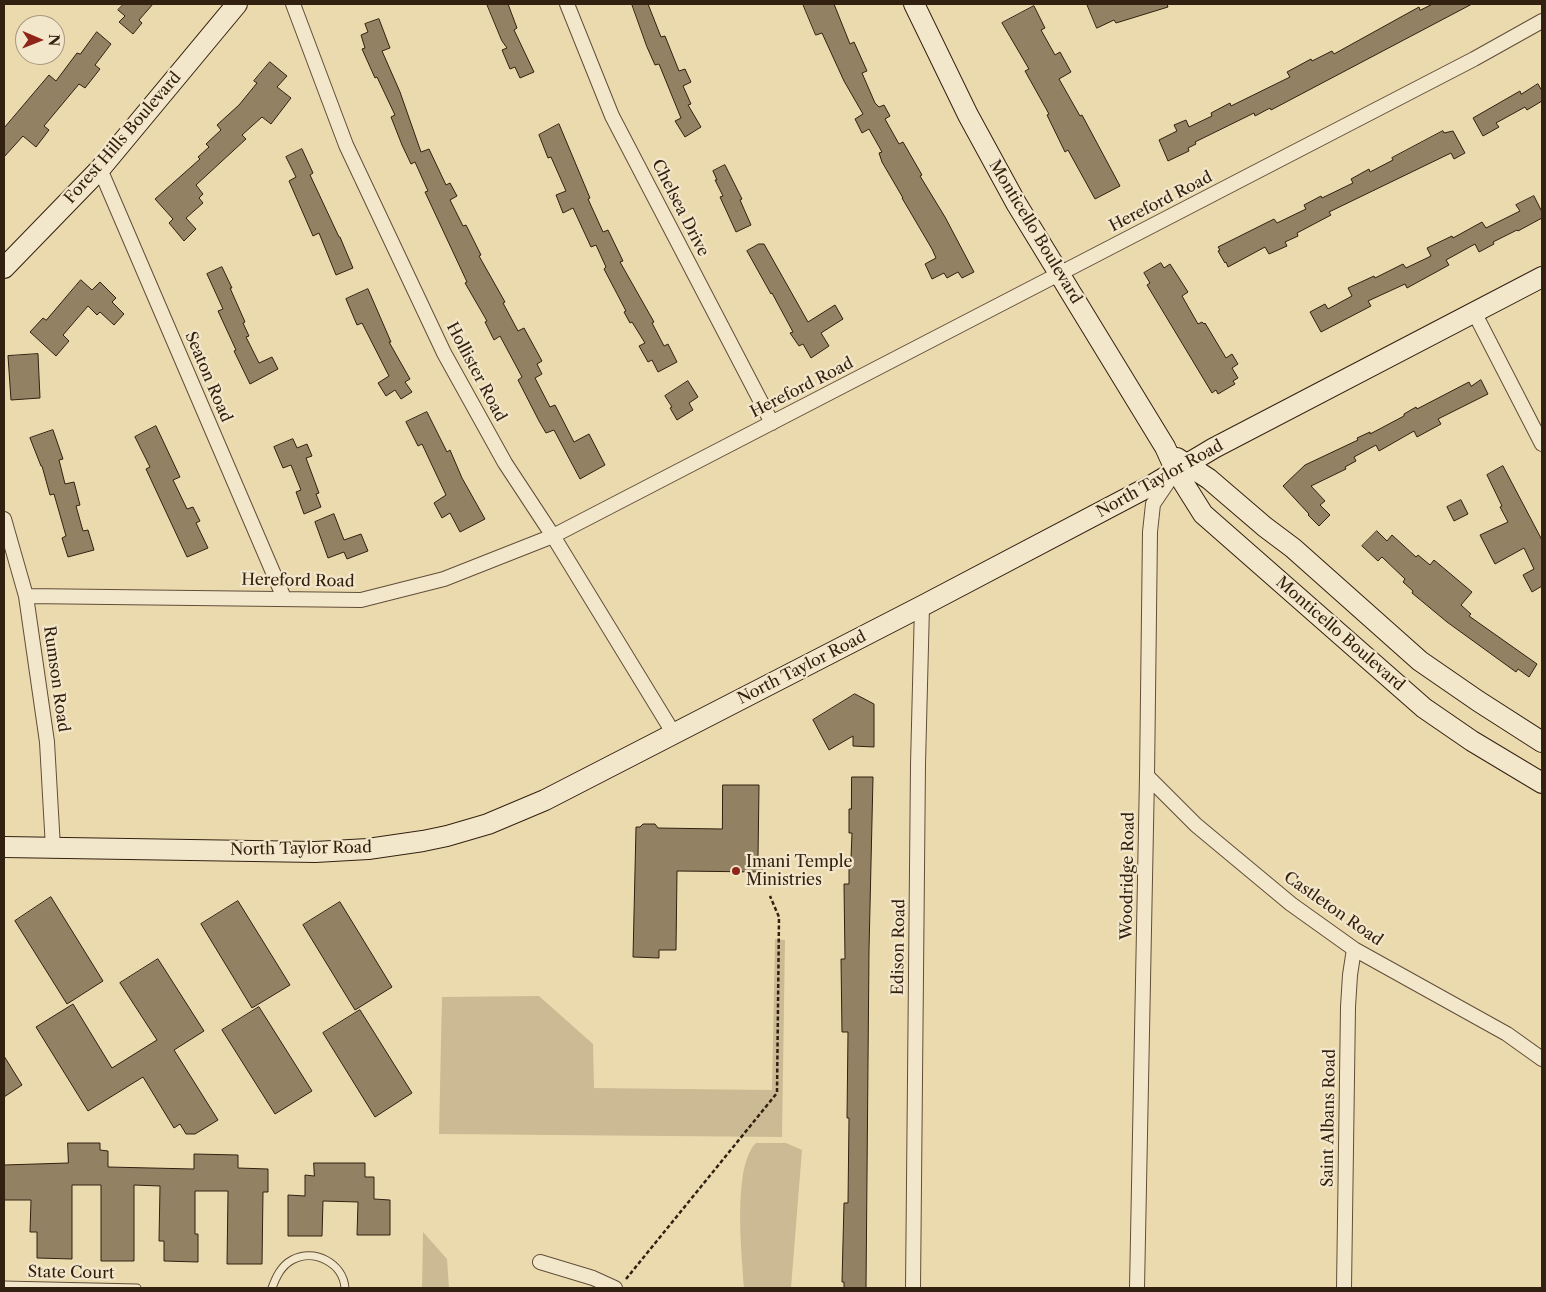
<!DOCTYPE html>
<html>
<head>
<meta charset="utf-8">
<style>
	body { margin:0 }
	#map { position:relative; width:1546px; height:1292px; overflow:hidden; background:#ecdaaf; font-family:"Libre Caslon Text",serif }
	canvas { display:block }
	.frame { position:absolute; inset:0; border:5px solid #322010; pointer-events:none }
	.north { position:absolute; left:15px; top:15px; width:50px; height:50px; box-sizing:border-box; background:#f3e7cb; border:1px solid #a69780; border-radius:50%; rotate:91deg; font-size:14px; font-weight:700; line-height:20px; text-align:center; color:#322010 }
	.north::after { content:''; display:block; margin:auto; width:18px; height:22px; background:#8f2418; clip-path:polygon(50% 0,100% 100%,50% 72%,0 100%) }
</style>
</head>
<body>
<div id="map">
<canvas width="1546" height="1292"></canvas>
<div class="frame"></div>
<div class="north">N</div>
</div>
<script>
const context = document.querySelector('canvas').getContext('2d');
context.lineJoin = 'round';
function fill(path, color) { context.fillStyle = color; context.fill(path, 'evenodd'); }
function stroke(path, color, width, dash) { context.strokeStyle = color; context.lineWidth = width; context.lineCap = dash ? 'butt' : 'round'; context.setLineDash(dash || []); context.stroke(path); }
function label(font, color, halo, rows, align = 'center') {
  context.font = font + ' "Libre Caslon Text",serif'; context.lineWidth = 4.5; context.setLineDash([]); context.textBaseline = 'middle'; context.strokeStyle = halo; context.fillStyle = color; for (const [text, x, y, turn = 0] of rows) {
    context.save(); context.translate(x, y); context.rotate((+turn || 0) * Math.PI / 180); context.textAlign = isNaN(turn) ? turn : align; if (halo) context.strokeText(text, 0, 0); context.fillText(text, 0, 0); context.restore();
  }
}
fill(new Path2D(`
	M775,939l10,1 -3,197 -343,-3 3,-137 97,-1 54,48 1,44 178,2z
	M756,1143h30l16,7 -11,138h-47c-2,-32 -12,-122 12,-145z
	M423,1232l24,27 2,29h-27z`), '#ccba94');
const building = new Path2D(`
	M124,4h29l-14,16 3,3 -9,11 -14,-12 6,-6 -7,-6z
	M487,4h21l9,24 -3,2 20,42 -14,6 -5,-11 -5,2 -8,-19 5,-2 -5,-7z
	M632,4h16l13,33 4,-1 14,35 6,-2 6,13 -8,4 8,18 -3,1 13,22 -16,10 -10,-16 6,-3 -22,-54 -4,1 -8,-18z
	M803,4h31l16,40 4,-2 13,29 -5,2 13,30 4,4 5,-2 6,11 -5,3 14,25 4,-2 19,33 -2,1 25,41 29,55 -12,6 -4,-6 -11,6 -3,-5 -12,6 -7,-15 11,-6 -4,-9 -30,-51h1l-21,-36 -3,-9 3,-1 -13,-23 -7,4 -7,-14 8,-5 -19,-33 -22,-48 -6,2z
	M1087,4h80l1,3 -52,16 -2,-3 -17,8z
	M1433,4h39l-201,106 -1,-2 -15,8 -1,-3 -59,29 1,2 -8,4 1,3 -21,10 -9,-21 18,-9 -3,-6 12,-5 3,7 23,-11 -1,-3 19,-10 1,3 59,-29 -3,-5 24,-13 1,2 20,-10 2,3 85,-47 1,3z
	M1034,6l11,22 -4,2 14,25 5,-3 11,20 -12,7 21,37 2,-1 38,71 -25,13 -27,-49 -3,2 -18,-37 2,-1 -24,-43 4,-2 -27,-46z
	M379,19l11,29 -8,3 18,41 21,60 8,-3 17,36 4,-2 7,13 -7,4 13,26 3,-1 15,30 -2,1 26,46 -2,1 15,28 6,-3 18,33 -5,3 5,10 -7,4 15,29 5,-2 19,37 15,-8 16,31 -25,14 -26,-49 -8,3 -7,-12 -21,-41 4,-3 -22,-41 -6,4 -9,-18 2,-1 -22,-38 2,-1 -42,-90 3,-1 -13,-29 -4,2 -9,-19 -11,-28 4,-2 -18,-38 -2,1 -13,-29 3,-1 -4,-13 7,-3 -3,-8z
	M97,32l14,12 -16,21 5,4 -15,19 -6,-4 -35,42 5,4 -13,17 -13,-11 -19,21v-29l45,-53 7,6 21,-28 3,1z
	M270,62l17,14 -10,11 14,11 -20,26 -9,-7 -20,18 4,4 -50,46 7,9 -4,4 4,5 -17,15 10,11 -12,12 -15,-18 4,-4 -18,-20 45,-40 -2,-2 11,-10 -3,-3 15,-14 -4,-5 22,-20 18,-22 -3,-2z
	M1538,84l4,7v10l-15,9 -2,-3 -29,16 3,4 -16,9 -10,-18 47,-27 1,3z
	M559,124l31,74 -2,1 15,33 5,-2 15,31 -3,1 34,60 -2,1 12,23 4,-2 9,18 -19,10 -6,-12 -4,2 -9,-16 6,-3 -13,-21 -2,1 -6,-11 2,-1 -22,-42 2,-2 -10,-22 -5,2 -18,-39 -10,5 -7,-18 10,-4 -15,-34 -3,1 -9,-23z
	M1443,131l1,2 9,-2 12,22 -11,6 -3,-6 -122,59 2,3 -34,18 1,3 -13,6 2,4 -18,8 -4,-7 -37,20 -2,-5 -1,1 -7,-12 2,-1 -2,-3 56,-28 3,4 29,-14 -2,-4 17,-9 1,2 31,-15 -2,-4 18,-10 1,3 23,-12 -1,-2z
	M302,149l11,24 -3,2 29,62h1l13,31 -17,7 -17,-42 -6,3 -24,-55 7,-4 -10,-20z
	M725,165l17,34 -2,1 11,25 -15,7 -16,-35 3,-1 -8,-16h2l-4,-9z
	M1534,196l8,16v6l-24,13 -1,-1 -24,12 1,2 -15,8 -4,-8 -29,16 3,5 -42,23 -2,-4 -37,17 3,5 -50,26 -11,-20 15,-8 3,5 24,-13 -4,-8 26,-12 1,2 28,-14 3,4 21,-10 4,-2 -4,-8 25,-12 1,2 29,-16 4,6 34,-17 -4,-6z
	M759,244h5l44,78 27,-17 8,14 -22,14 8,13 -18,12 -8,-14 -4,2 -9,-13 3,-1 -21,-39 -1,1 -24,-43z
	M1161,263l3,5 6,-4 18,28 -6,4 16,28 4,-2 2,2 1,-1 21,35 6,-4 6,10 -6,4 6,10 -5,3 2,3 -17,10 -2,-4 -4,3 -65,-108 3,-2 -6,-10z
	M222,267l10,21h-2l15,34 -2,1 6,13 -3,1 13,26 13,-6 6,12 -28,15 -16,-33 2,-1 -18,-39 5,-2 -16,-35z
	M81,280l11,10 8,-8 16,16 -4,4 12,12 -10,11 -14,-13 -3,3 -9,-9 -25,29 6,6 -13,15 -26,-24 13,-14 3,2z
	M368,289l23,53h-2l21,37 -5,3 7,10 -11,7 -6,-9 -9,6 -8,-13 11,-7 -27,-53 -5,2 -11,-26z
	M38,354l2,44 -29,2 -3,-44z
	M1481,380l7,14 -50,25 3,5 -24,13 -3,-6 -35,20 -3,-6 -22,12 2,4 -11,6 1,2 -35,17 14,15 -5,4 10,10 -11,11 -11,-11 1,-1 -26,-28 22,-21 53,-25 -1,-2 13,-6v2l34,-18v-2l12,-7 1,2 52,-27 2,4z
	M688,381l10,16 -9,6 4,7 -16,10 -7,-12 2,-1 -7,-11z
	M427,412l20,40 3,-2 12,28 23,41 -25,13 -10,-19 -8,5 -8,-15 12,-8 -24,-51 -4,2 -12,-24z
	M156,426l24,51 -7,3 14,29 6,-2 7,14 -4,2 12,25 -21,9 -41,-88 4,-2 -15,-30z
	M53,430l10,29 -4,1 6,24 9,-2 6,23 -4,1 7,25 5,-1 6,20 -26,7 -6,-19 4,-2 -12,-42 -4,1 -8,-29h-1l-11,-28z
	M293,439l4,9 10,-4 5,12 -6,2 13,35 -3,1 5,13 -17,7 -8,-22 5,-2 -10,-25 -8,3 -9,-21z
	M1503,466l39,74v46l-10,6 -9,-17 11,-6 -10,-21 -29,16 -15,-29 28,-13 -8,-15 2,-1 -15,-31z
	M1461,500l7,14 -14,7 -7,-14z
	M334,514l10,26 17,-6 7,17 -21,8 -3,-7 -16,6 -13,-36z
	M1377,531l10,10 5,-6 24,22 2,-2 12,10 4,-5 38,32 -11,13 10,9 -2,2 68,48 -8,13 -11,-8 -2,3 -69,-50 -35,-29 1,-2 -10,-9 2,-3 -23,-22 -4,4 -16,-15z
	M855,694l19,10v43l-21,-1v-10l-24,14 -16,-30z
	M852,777h21l-4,173 -3,338h-22v-6h-2l2,-79h4l1,-85h-2l1,-86h-6l-1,-73h4l-1,-75h5v-26h2l1,-25h-3v-24h2z
	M723,785h36l-1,73h4v14l-85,-1 -1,79h-17v8l-26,-1 3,-130h4l3,-3h12l3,4 64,1z
	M51,897l52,84 -36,23 -52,-83z
	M238,901l52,84 -38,23 -51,-84z
	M340,902l52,85 -37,23 -52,-85z
	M158,959l46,72 -30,19 44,70 -23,14h-9l-6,-10 -6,4 -31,-51 -55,34 -52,-84 37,-23 39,64 45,-28 -37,-57z
	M259,1007l53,84 -37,23 -53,-84z
	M360,1010l52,83 -37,24 -52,-84z
	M4,1056l18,29 -18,12z
	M68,1143h32v7l8,1v16l86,2v-15l44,1v13l30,1v23h-5l-1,72h-35l1,-73h-33v43h3v28l-34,-1v-20h-5l1,-55 -26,-1v76h-33v-76h-29v74l-35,-1v-26h-7l1,-32h-27v-35l64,-2z
	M314,1163h51v14h9v22l16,1v35h-33l1,-33 -35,-1 -1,35h-34v-41l17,1v-21l9,1z`);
fill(building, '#938163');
stroke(building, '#322010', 1);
const lane = new Path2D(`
	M4,1285l133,3
	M272,1288c4,-11 9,-22 20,-28 22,-12 51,3 53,28`);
const street = new Path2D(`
	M293,4l53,141 98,208 61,110 48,73 121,198
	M567,4l45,112 160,307
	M100,169l184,429
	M1474,312l68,132
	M4,519l22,77 21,146 6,106
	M26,596l335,4 83,-21 109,-43 921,-477 68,-38
	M1147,776l49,49 95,79 63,45 153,85 35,25
	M540,1262l53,16 22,10
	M913,1288l5,-524 4,-158
	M1137,1288l10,-512 3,-244 3,-28 19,-28
	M1344,1288l4,-281 2,-32 4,-26`);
const secondary = new Path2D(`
	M914,4l54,111 48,88 149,244 11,24 27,43 221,194 48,33 70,42
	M4,268l96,-99 137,-165
	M1177,458l32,21 56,48 28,21 127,113 58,40 64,41
	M4,847l311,5 53,-3 55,-8 24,-5 41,-12 57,-24 377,-194 230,-121 62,-37 328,-171`);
stroke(lane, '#604e38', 9);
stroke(street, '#604e38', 16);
stroke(secondary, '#322010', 22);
stroke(new Path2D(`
	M626,1279l151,-186 2,-176 -9,-21`), '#322010', 2.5, [4, 2.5]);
stroke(lane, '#f3e7cb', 7);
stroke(street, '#f3e7cb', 14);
stroke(secondary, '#f3e7cb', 20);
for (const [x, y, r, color] of [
	[736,871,5,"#8f2418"]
]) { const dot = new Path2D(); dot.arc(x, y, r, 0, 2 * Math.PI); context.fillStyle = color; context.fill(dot); stroke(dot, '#f3e7cb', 2); }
label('16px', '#322010', '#f3e7cb', [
	["Forest Hills Boulevard",123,138,-49],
	["Hereford Road",1161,202,-27],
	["Chelsea Drive",680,208,63],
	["Monticello Boulevard",1035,232,59],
	["Hollister Road",476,372,62],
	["Seaton Road",208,377,67],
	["Hereford Road",802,388,-27],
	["North Taylor Road",1160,479,-29],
	["Hereford Road",298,581,1],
	["Monticello Boulevard",1340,634,41],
	["North Taylor Road",802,668,-27],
	["Rumson Road",56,679,82],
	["North Taylor Road",301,849,-1],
	["Woodridge Road",1128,876,-89],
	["Castleton Road",1333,909,35],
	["Edison Road",899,947,-89],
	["Saint Albans Road",1329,1118,-89],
	["State Court",71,1273,1]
]);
label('16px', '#322010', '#f3e7cb', [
	["Imani Temple",746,862],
	["Ministries",746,880]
], 'left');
</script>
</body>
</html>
